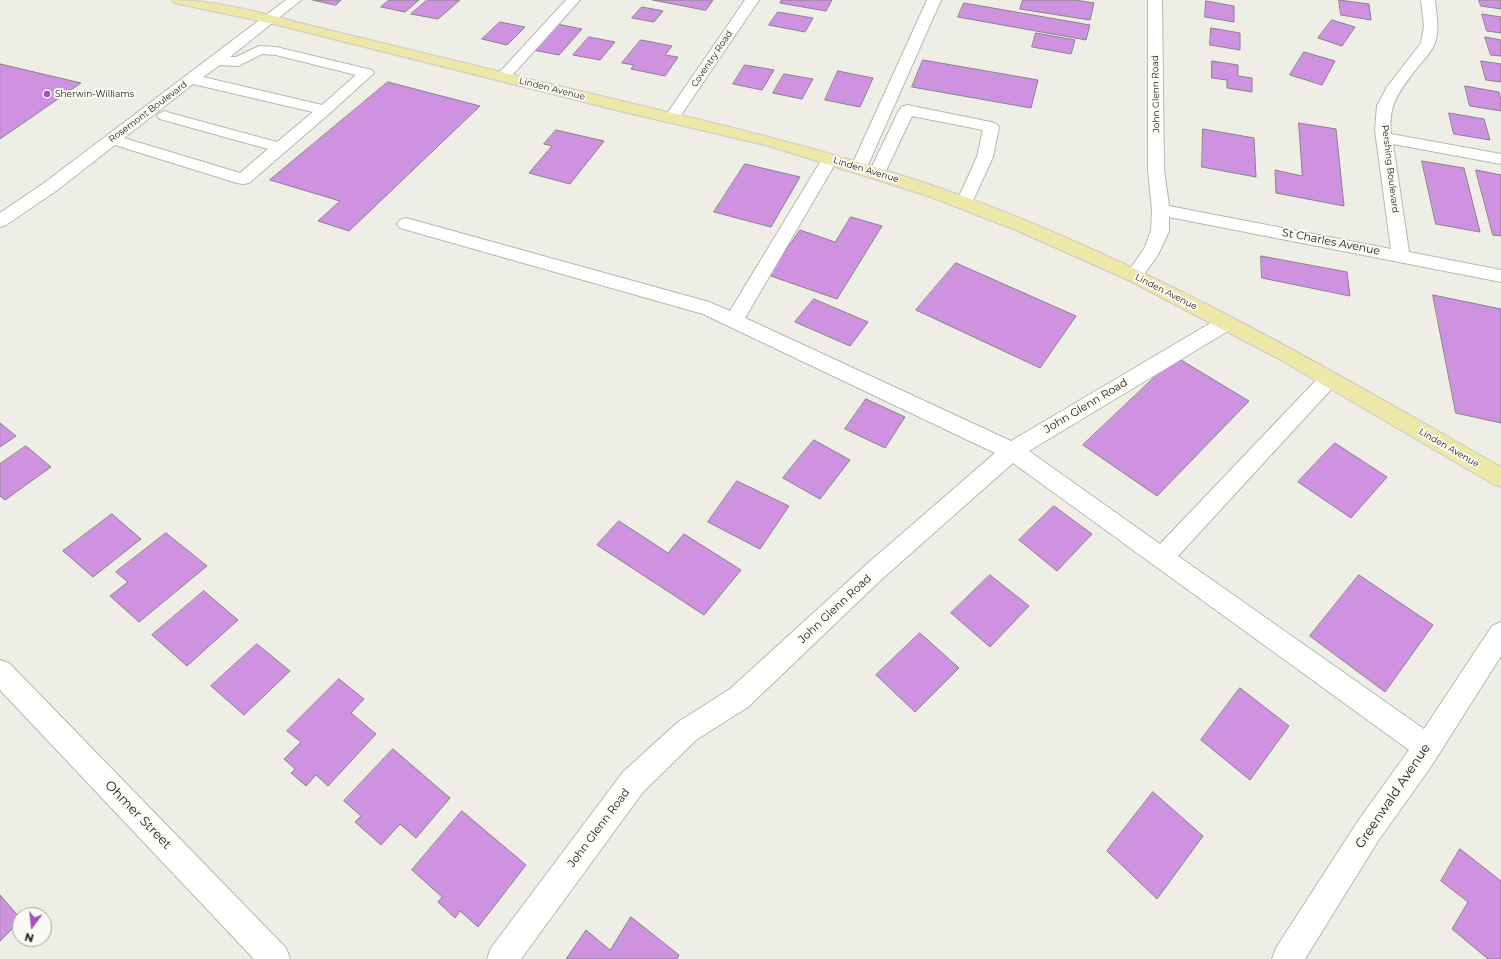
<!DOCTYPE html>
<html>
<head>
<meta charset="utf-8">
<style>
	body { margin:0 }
	#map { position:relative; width:1501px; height:959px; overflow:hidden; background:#eeede6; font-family:Montserrat,sans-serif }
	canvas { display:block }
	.north { position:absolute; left:12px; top:907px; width:40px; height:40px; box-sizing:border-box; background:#fbfbf3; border:1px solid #a4a49e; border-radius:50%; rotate:195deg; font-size:11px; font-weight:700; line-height:16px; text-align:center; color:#22221f }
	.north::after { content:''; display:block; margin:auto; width:14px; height:18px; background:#a751be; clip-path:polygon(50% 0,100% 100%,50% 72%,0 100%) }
</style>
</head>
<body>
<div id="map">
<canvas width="1501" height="959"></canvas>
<div class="north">N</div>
</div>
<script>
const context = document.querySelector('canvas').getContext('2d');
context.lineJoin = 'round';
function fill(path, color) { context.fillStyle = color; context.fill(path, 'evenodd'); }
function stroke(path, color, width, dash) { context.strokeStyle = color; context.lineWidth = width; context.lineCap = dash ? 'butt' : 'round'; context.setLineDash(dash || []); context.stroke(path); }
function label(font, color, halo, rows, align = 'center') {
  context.font = font + ' Montserrat,sans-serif'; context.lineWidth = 4; context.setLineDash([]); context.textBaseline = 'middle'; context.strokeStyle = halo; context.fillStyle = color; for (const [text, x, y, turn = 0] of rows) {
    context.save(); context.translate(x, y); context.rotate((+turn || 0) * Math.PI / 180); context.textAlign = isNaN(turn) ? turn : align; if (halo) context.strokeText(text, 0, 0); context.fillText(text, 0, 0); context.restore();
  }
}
const building = new Path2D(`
	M313,0h28l-5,5z
	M389,0h30l-14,12 -24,-5z
	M427,0h33l-22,19 -27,-5z
	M653,0h60l-7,10z
	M782,0h50l-6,11 -46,-8z
	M1023,0h52l19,3 -4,17 -70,-11z
	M1339,0l30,4 2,16 -30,-5z
	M1479,0h22v9l-20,-3z
	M1206,1l28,5v16l-29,-5z
	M964,3l126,22 -4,15 -128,-23z
	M642,7l21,4 -9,11 -22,-4z
	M778,12l35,6 -8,14 -36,-7z
	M1482,14l19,3v16l-14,-2z
	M1332,20l23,7 -13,19 -24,-8z
	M500,22l25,5 -18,18 -25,-6z
	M557,24l25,5 -23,26 -26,-5z
	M1211,28l29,5v17l-30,-5z
	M1036,33l39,7 -4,14 -39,-7z
	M589,37l26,5 -15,18 -27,-5z
	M1485,37l16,3v16l-10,-1z
	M641,40l31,6 -7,9 13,2 -13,19 -34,-7 3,-4 -12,-2z
	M1304,52l31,9 -13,24 -32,-10z
	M923,60l115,20 -7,28 -119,-21z
	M1212,61l26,4v11l14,2v14l-25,-4v-8l-15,-2z
	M1481,61l20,3v18l-15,-2z
	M0,64l81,19 -81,56z
	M745,65l29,5 -12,20 -29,-6z
	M838,71l35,7 -13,29 -35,-7z
	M784,74l29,5 -11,20 -29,-6z
	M388,82l92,24 -131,125 -31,-10 22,-20 -70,-21z
	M1465,86l34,6 2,8v11l-31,-5z
	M1449,113l35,6 6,21 -36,-6z
	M1299,123l37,6 8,77 -68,-13 -1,-23 27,6z
	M1203,129l51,9 2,39 -54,-10z
	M556,130l48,11 -34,43 -41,-11 23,-27 -8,-2z
	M1422,161l42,7 16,64 -44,-8z
	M745,164l55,13 -29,50 -57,-15z
	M1476,170l25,5v61l-8,-1z
	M851,217l31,9 -45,73 -69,-24 32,-45 35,12z
	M1261,256l86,16 3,24 -88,-18z
	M956,263l120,53 -36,52 -124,-58z
	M1433,295l68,14v114l-45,-10z
	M814,299l54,23 -18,24 -55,-24z
	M1176,357l73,44 -92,95 -74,-51z
	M866,399l39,18 -20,31 -40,-19z
	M0,423l16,13 -16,11z
	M814,440l36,20 -30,39 -37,-21z
	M1335,443l52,34 -36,41 -53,-36z
	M26,446l25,21 -46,33 -5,-4v-32z
	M737,481l52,25 -29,43 -52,-27z
	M1054,506l38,28 -35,37 -38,-31z
	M112,514l29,25 -48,38 -30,-26z
	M619,521l49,32 16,-19 57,36 -37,45 -107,-70z
	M166,533l41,33 -68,56 -29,-26 18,-14 -12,-10z
	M990,575l39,31 -39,41 -39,-34z
	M1359,575l74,50 -48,67 -75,-56z
	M204,591l34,29 -51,46 -35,-31z
	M920,633l39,35 -44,44 -39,-37z
	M257,644l33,27 -46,44 -33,-29z
	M339,679l25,20 -13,14 25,21 -48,52 -12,-11 -10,11 -15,-13 4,-4 -11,-10 17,-17 -14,-11z
	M1240,688l49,38 -39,54 -49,-40z
	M393,749l57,49 -34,40 -16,-14 -19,21 -26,-23 6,-6 -17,-15z
	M1153,792l50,44 -46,63 -50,-48z
	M462,811l64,54 -48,62 -18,-16 -5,7 -17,-16 4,-5 -30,-27z
	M1460,849l41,32v78h-13l-36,-30 16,-27 -27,-21z
	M0,895l20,23v3l-20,20z
	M631,917l48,38 -2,4h-111l20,-29 24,20z`);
fill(building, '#cf92e1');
stroke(building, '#878388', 1);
const minor = new Path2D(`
	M286,0h15l-71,57h6l23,-11 17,1 96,23 2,3 -44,40 -81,70 -6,1 -6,-1 -122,-38 -59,46 -50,34 -6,2v-14l44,-30zM262,54l14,1 80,20 -34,30 -119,-28 17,-12 18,1zM193,84l120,28 -36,30 -107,-29 -5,-2 -5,2 -3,3 3,3 108,30 -28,24 -116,-35z
	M566,0h14l-72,80 -5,1 -5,-1 -2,-3 2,-3z
	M745,0h14l-82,121 -5,2 -5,-2 -3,-3z
	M927,0h14l-74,167 -2,4 -6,1 -6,-1 -2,-4z
	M1148,0h14l2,170 5,36 222,43 -16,-119 2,-24 10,-19 34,-44 3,-17 -3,-26h14c1,14 5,29 0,43 -3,7 -9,15 -14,20 -18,23 -34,40 -30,71l110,20v10l-108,-20 16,108 92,18v12l-332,-65v14l-11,24 -18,25 -6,2 -6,-2 -3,-4 19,-27 7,-18 1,-21 -4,-40z
	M907,105l84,17 6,2 2,3 -6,30 -23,50 -6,1 -6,-1 -2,-4 21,-46 6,-27 -71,-14 -29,61 -6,1 -6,-1 -2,-4 30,-63 3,-3z
	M830,154l6,2 2,3 -93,159 266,123 208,-123 7,-2 7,2 3,5 -3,5 -204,123 131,93 162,-170 7,-3 7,3 3,5 -3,5 -158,172 246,173 68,-103 9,-4v34l-71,112 -52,73 -73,118h-33l4,-11 82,-127 51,-71 -396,-287 -130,115 -135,129 -52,33 -53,52 -122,167h-34l4,-11 132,-176 55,-50 52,-33 137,-125 128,-111 -292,-139 -303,-86 -3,-4 3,-4 6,-2 303,84 21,9 92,-152 2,-3z
	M0,660l9,3 277,285 4,11h-36l-254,-269z`);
const major = new Path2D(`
	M172,0c47,0 94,14 140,26 58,14 116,28 173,42 152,38 307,69 455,120 198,69 380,176 561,279v20l-8,-3 -214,-125 -151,-79 -110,-49 -90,-35 -159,-50 -141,-33 -359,-90 -90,-19 -5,-1z`);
stroke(minor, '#b8b8b1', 2);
stroke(major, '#cacac9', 2);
fill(minor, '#fff');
fill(major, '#ede8a8');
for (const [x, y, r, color] of [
	[47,94,4,"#a751be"]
]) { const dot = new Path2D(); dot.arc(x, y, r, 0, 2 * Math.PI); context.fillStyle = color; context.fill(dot); stroke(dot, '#fbfbf3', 1.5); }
label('9px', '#22221f', '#fbfbf3', [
	["Coventry Road",712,59,-56],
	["Linden Avenue",552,89,14],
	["John Glenn Road",1156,94,-91],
	["Rosemont Boulevard",148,112,-37],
	["Pershing Boulevard",1390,169,83],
	["Linden Avenue",866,170,17],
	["Linden Avenue",1166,292,27],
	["Linden Avenue",1449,448,30]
]);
label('9px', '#22221f', '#fbfbf3', [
	["Sherwin-Williams",55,94]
], 'left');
label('11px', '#22221f', '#fbfbf3', [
	["St Charles Avenue",1331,242,11],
	["John Glenn Road",1086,406,-31],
	["John Glenn Road",835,609,-43],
	["John Glenn Road",599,828,-53]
]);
label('13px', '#22221f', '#fbfbf3', [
	["Greenwald Avenue",1393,796,-56],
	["Ohmer Street",138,815,46]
]);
</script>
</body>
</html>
